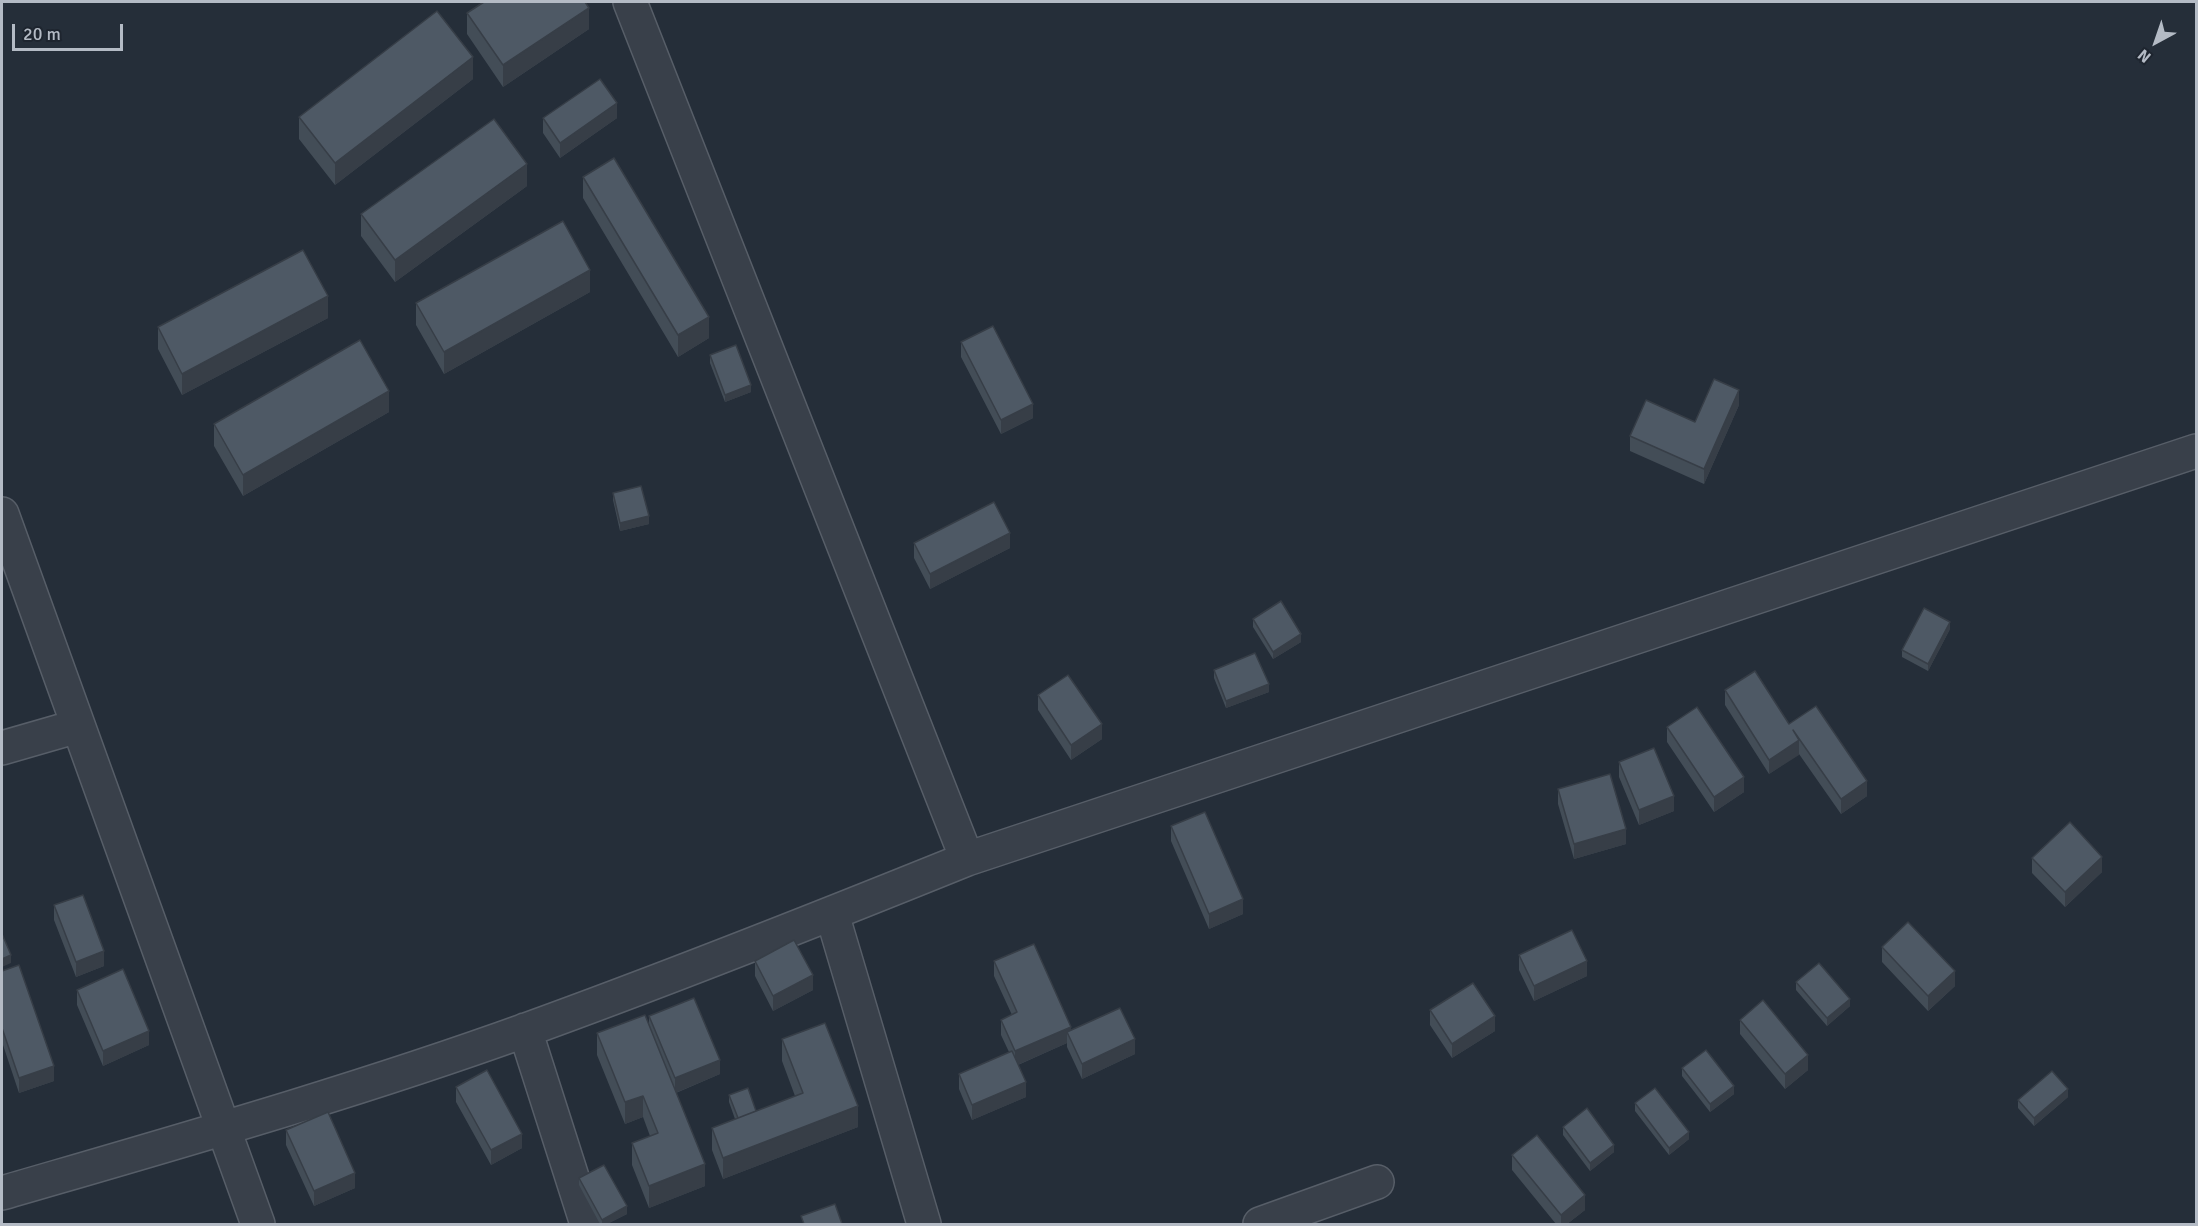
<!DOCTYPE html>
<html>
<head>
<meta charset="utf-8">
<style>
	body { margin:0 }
	#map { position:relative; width:2198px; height:1226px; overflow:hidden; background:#252e39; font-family:Signika,sans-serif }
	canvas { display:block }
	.frame { position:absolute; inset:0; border:3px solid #b4bbc5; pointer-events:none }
	.north { position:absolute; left:2126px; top:12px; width:60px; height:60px; -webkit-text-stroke:4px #1e252f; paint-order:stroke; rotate:220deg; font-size:16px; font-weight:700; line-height:24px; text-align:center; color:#b4bbc5 }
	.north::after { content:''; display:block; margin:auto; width:21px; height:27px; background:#b4bbc5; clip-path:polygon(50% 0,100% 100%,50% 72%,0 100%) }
	.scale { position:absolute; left:12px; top:24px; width:111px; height:27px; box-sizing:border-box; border:3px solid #b4bbc5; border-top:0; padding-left:8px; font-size:18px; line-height:21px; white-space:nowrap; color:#b4bbc5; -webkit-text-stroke:4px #1e252f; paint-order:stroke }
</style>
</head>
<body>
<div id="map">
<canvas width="2198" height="1226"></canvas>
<div class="frame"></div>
<div class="north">N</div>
<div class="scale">20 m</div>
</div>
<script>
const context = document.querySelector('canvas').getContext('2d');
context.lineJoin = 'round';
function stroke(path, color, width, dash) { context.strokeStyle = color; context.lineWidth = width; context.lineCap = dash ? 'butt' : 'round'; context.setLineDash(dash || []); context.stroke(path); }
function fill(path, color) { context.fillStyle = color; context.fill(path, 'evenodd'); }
const minor = new Path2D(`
	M630,2l337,857
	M2,514l256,710
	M2,748l76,-22
	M832,914l92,310
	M525,1030l62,194
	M2,1193c175,-51 352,-101 524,-163 149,-54 295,-112 441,-171l1229,-408
	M1260,1224l117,-42`);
stroke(minor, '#575e68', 36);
stroke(minor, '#39404a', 33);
fill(new Path2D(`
	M467,13l122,16 -86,58 -36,-53z
	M473,79l-138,106 -36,-46v-22z
	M543,118h74l-57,40 -17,-25z
	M583,177l126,161 -31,19 -95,-159z
	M527,186l-132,96 -34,-46v-22z
	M590,292l-146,82 -28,-49v-22z
	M328,318l-146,77 -24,-46v-22z
	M961,342l72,76 -32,16 -40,-77z
	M710,355l41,37 -26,10 -15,-39z
	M1739,405l-35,79 -74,-33v-15l65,-14z
	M389,412l-146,84 -29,-50v-22z
	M613,493l36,31 -29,7 -7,-31z
	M914,543l96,5 -80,41 -16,-31z
	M1253,619l48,23 -28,17 -20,-32z
	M1950,629l-22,42 -26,-14v-7z
	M1214,670l55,22 -43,16 -12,-30z
	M1725,690l64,34 78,72 -26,18 -42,-60 -30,20 -44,-69z
	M1038,695l64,44 -31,21 -33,-50z
	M1667,727l77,65 -30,20 -47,-70z
	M1619,762l55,49 -35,14 -20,-48z
	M1558,789l68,55 -52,15 -16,-55z
	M1171,826l72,88 -34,15 -38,-88z
	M2032,858l70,14 -37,35 -33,-34z
	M54,905l50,61 -28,11 -22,-57z
	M1882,947l73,39 -27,25 -46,-49z
	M1519,955l68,21 -53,25 -15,-31z
	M755,961l58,29 -40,21 -18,-35z
	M994,961l77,69 64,24 -53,25 -15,-32v-4l-49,22 8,32 -54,23 -13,-31v-15l50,-22 -8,-17v-15l11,-5 -18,-39z
	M2,971l52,110 -35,12 -17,-51z
	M1796,982l54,24 -23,20 -31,-36z
	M77,990l72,55 -46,21 -26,-61z
	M1430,1010l65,21 -43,27 -22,-33z
	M649,1016l71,58 -44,19 29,93 -56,22 -17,-43v-22l18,-7 -7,-19 -18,7 -28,-69v-22l52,-9z
	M1740,1020l68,50 -23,19 -45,-55z
	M782,1039l76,88 -135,52 -11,-29v-22l23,-9 -6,-17v-7l27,16 39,-15 -13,-35z
	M1682,1068l52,26 -24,18 -28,-36z
	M456,1087l66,61 -31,17 -35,-63z
	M2068,1097l-34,29 -16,-18v-8z
	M1635,1103l54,36 -20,16 -34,-44z
	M1563,1127l51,25 -24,19 -27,-36z
	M286,1130l69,58 -41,18 -28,-61z
	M1512,1155l73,55 -18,14h-11l-44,-54z
	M579,1178l48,36 -20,10h-7l-21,-39z`), '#434d57');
fill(new Path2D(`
	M589,8v21l-86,58v-22z
	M473,57v22l-138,106v-22z
	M617,103v15l-57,40v-15z
	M527,164v22l-132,96v-22z
	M590,270v22l-146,82v-22z
	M328,296v22l-146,77v-21z
	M709,317v21l-31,19v-22z
	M751,385v7l-26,10v-7z
	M1739,390v15l-35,79v-15z
	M389,391v21l-146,84v-21z
	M1033,404v14l-32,16v-14z
	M649,516v8l-29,7v-8z
	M1010,533v15l-80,41v-15z
	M1950,622v7l-22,42v-7z
	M1301,634v8l-28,17v-7z
	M1269,684v8l-43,16v-7z
	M1102,724v15l-31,21v-15z
	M1799,740v15l-30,19v-14z
	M1744,777v15l-30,20v-15z
	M1867,781v15l-26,18v-15z
	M1674,796v15l-35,14v-15z
	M1626,829v15l-52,15v-15z
	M2102,857v15l-37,35v-15z
	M1243,899v15l-34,15v-15z
	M104,951v15l-28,11v-15z
	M11,955v8l-9,4v-8z
	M1587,961v15l-53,25v-15z
	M1955,971v15l-27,25v-15z
	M813,975v15l-40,21v-15z
	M1850,999v7l-23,20v-8z
	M1495,1016v15l-43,27v-14z
	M1071,1027v12l-4,-7v11l-52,23v-15z
	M149,1031v14l-46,21v-15z
	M1135,1039v15l-53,25v-15z
	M1808,1055v15l-23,19v-15z
	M720,1060v14l-45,19v-15z
	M54,1066v15l-35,12v-15z
	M1026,1082v15l-54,23v-15z
	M1734,1086v8l-24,18v-8z
	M2068,1089v8l-34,29v-8z
	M643,1096v21l-18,7v-22z
	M858,1106v21l-135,52v-21z
	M1689,1132v7l-20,16v-7z
	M522,1134v14l-31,17v-15z
	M1614,1145v7l-24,19v-8z
	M705,1164v22l-56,22v-22z
	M355,1173v15l-41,18v-15z
	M1585,1195v15l-18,14h-6v-9z
	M627,1206v8l-20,10h-5v-4z`), '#373e47');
const building = new Path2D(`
	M484,2h101l4,6 -86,57 -36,-52z
	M437,11l36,46 -138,106 -36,-46z
	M600,79l17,24 -57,40 -17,-25z
	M494,119l33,45 -132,96 -34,-46z
	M614,158l95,159 -31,18 -95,-158z
	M563,221l27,49 -146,82 -28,-49z
	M303,250l25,46 -146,78 -24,-47z
	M993,326l40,78 -32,16 -40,-78z
	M360,340l29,51 -146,84 -29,-51z
	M736,345l15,40 -26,10 -15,-40z
	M1714,379l25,11 -35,79 -74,-33 16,-36 49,22z
	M641,486l8,30 -29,7 -7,-30z
	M994,502l16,31 -80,41 -16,-31z
	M1281,601l20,33 -28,18 -20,-33z
	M1924,608l26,14 -22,42 -26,-14z
	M1255,653l14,31 -43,17 -12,-31z
	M1755,671l34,53 27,-18 51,75 -26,18 -48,-69 6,10 -30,20 -44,-70z
	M1068,675l34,49 -31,21 -33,-50z
	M1697,707l47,70 -30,20 -47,-70z
	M1654,748l20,48 -35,14 -20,-48z
	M1610,774l16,55 -52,15 -16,-55z
	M1205,812l38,87 -34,15 -38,-88z
	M2070,822l32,35 -37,35 -33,-34z
	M83,895l21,56 -28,11 -22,-57z
	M1908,922l47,49 -27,25 -46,-49z
	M1572,930l15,31 -53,25 -15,-31z
	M2,934l9,21 -9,4z
	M794,940l19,35 -40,21 -18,-35z
	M1034,944l37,83 -56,24 -14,-31 16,-8 -23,-51z
	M1819,963l31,36 -23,19 -31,-36z
	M19,965l35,101 -35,12 -17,-50v-57z
	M123,969l26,62 -46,20 -26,-61z
	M1473,983l22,33 -43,28 -22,-34z
	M694,998l26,62 -45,18 -26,-62z
	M1763,1000l45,55 -23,19 -45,-54z
	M1120,1008l15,31 -53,25 -15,-32z
	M645,1015l60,149 -56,22 -17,-43 26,-10 -15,-37 -18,6 -28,-69z
	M825,1023l33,83 -135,52 -11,-30 91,-35 -21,-54z
	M1706,1050l28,36 -24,18 -28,-36z
	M1012,1051l14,31 -54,23 -13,-31z
	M487,1070l35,64 -31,16 -35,-63z
	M2052,1071l16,18 -34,29 -16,-18z
	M748,1088l8,23 -18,7 -9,-23z
	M1655,1088l34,44 -20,16 -34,-45z
	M1587,1108l27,37 -24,18 -27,-36z
	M328,1112l27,61 -41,18 -28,-61z
	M1537,1135l48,60 -24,20 -49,-60z
	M604,1165l23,41 -25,14 -23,-42z
	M835,1204l7,20h-38l-3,-8z`);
fill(building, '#4e5965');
stroke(building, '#373e47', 1.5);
</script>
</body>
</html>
